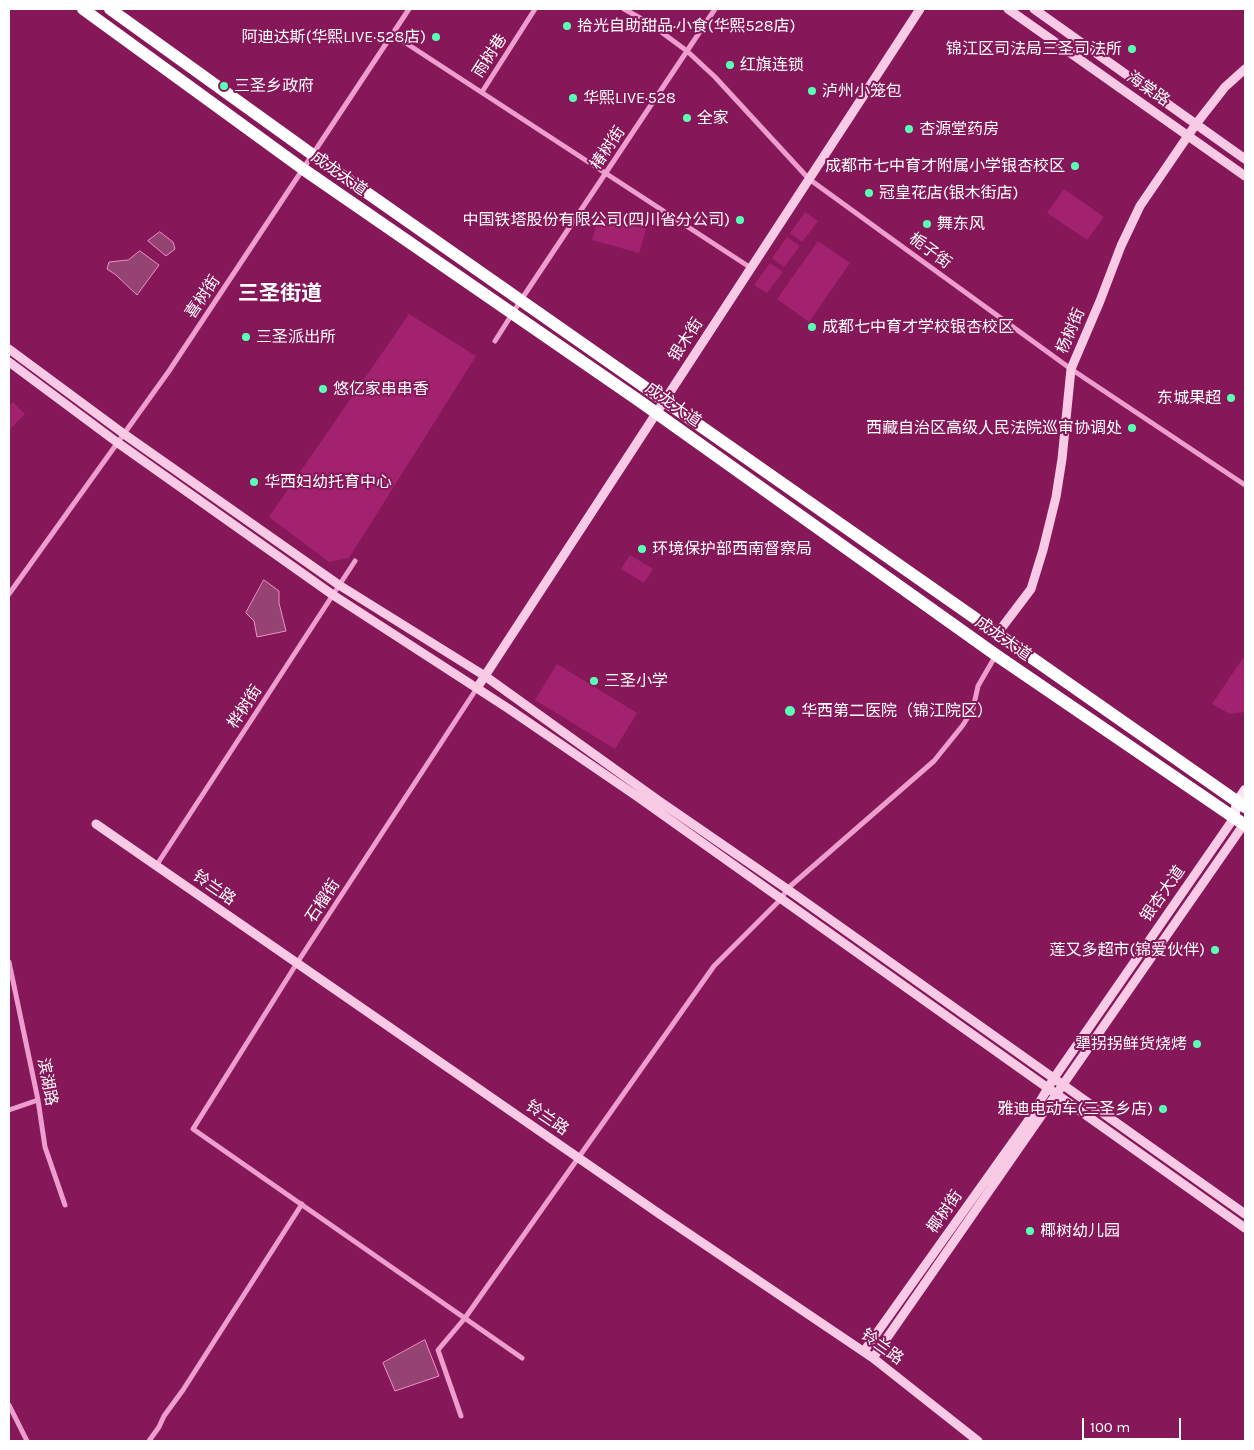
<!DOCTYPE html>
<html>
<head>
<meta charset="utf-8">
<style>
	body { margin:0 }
	#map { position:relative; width:1254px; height:1450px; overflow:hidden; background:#861759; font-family:Karla,sans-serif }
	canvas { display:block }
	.frame { position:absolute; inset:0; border:10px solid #fff; pointer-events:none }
	.scale { position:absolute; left:1082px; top:1418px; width:99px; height:22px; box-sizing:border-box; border:2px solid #fff; border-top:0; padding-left:6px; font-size:15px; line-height:18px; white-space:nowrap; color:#fff; -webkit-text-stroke:4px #861759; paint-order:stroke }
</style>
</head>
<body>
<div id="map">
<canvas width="1254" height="1450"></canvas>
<div class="frame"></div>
<div class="scale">100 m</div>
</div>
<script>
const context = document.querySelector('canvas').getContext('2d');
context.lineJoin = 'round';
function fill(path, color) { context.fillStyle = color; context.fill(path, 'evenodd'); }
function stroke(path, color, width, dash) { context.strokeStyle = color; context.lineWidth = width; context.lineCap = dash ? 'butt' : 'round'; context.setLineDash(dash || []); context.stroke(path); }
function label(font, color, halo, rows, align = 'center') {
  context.font = font + ' Karla,"Noto Sans SC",sans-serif'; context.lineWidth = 4; context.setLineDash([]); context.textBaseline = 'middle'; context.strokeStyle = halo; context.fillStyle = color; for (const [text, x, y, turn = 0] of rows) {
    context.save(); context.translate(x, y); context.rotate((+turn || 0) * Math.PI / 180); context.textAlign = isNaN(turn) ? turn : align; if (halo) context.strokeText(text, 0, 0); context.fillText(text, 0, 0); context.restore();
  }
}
fill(new Path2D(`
	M1064,189l40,28 -17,23 -40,-27z
	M805,212l13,9 -16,21 -12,-9z
	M599,216l47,13 -7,24 -47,-13z
	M787,237l13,9 -16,21 -12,-9z
	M818,241l32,22 -41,59 -32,-23z
	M770,263l13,9 -16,21 -13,-8z
	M409,314l67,42 -127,202 -20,4 -60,-45z
	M13,402l12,12 -16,16v-24z
	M630,555l23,14 -9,14 -23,-14z
	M1245,655v57l-15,2 -18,-10z
	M557,664l80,49 -22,36 -80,-49z`), '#a2226f');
const water = new Path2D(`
	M160,232l13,10 2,7 -9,7 -18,-15z
	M140,251l19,14 -22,30 -21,-20 -9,-6 2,-7 19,-2z
	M264,580l15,11v12l7,28 -29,6 -3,-16 -8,-8z
	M425,1340l14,36 -44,15 -12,-28z`);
fill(water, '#954373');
stroke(water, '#f08fcb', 1);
stroke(new Path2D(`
	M624,9l25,14 38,28 28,26 94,102 262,190 174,116
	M392,34l359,234
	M482,92l53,-83
	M495,341l26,-41 194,-291
	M9,594l160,-223 240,-362
	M477,688l-180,275 -104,166 329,229
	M156,866l199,-305
	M9,962l29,138 7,47 20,58
	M9,1110l29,-10
	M9,1405l18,36
	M461,1416l-23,-66 27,-32 249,-352 67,-67 6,-10 147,-128 29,-36 10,-16 5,-23 18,-31
	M149,1441l10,-14 5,-11 19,-26 119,-186`), '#ed9dce', 5);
stroke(new Path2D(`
	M1008,9l237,167
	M1034,9l211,150
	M9,349l115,85 215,151 146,91 174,125 128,88 458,325
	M9,362l109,81 215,152 176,114 126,86 610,433
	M997,634l34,-45 12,-39 13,-53 6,-38 9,-90 29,-68 21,-55 19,-40 56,-82 29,-37 20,-18
	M477,688l443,-679
	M96,824l565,391 212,143 105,83
	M864,1351l166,-233 24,-40 180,-260
	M873,1358l371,-534`), '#f9cae6', 9);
stroke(new Path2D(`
	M1234,818l3,-16 8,-12`), '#ffe3f2', 10);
stroke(new Path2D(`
	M83,9l220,160 335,231 358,255 249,170
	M110,9l203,146 932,652`), '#fff', 12);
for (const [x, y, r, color] of [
	[567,26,5,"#59ffb5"],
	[436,37,5,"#59ffb5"],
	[1132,49,5,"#59ffb5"],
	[730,65,5,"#59ffb5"],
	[224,86,5,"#59ffb5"],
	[812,91,5,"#59ffb5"],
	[573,98,5,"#59ffb5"],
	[687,118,5,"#59ffb5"],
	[909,129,5,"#59ffb5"],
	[1075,166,5,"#59ffb5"],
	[869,193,5,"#59ffb5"],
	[740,220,5,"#59ffb5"],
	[927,224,5,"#59ffb5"],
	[812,327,5,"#59ffb5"],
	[246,337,5,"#59ffb5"],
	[323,389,5,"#59ffb5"],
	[1231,398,5,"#59ffb5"],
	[1132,428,5,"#59ffb5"],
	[254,482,5,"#59ffb5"],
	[642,549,5,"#59ffb5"],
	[594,681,5,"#59ffb5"],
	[790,711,6,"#59ffb5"],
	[1215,950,5,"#59ffb5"],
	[1197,1044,5,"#59ffb5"],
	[1163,1109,5,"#59ffb5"],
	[1030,1231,5,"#59ffb5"]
]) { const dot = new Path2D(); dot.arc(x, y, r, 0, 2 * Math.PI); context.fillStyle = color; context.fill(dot); stroke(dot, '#861759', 2); }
label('16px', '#fff', '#861759', [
	["拾光自助甜品·小食(华熙528店)",577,26],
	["阿迪达斯(华熙LIVE·528店)",426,37,"right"],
	["锦江区司法局三圣司法所",1122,49,"right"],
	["红旗连锁",740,65],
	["三圣乡政府",234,86],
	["泸州小笼包",822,91],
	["华熙LIVE·528",583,98],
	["全家",697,118],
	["杏源堂药房",919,129],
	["成都市七中育才附属小学银杏校区",1065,166,"right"],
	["冠皇花店(银木街店)",879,193],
	["中国铁塔股份有限公司(四川省分公司)",730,220,"right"],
	["舞东风",937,224],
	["成都七中育才学校银杏校区",822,327],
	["三圣派出所",256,337],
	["悠亿家串串香",333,389],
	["东城果超",1221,398,"right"],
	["西藏自治区高级人民法院巡审协调处",1122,428,"right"],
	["华西妇幼托育中心",264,482],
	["环境保护部西南督察局",652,549],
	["三圣小学",604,681],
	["华西第二医院（锦江院区）",801,711],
	["莲又多超市(锦爱伙伴)",1205,950,"right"],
	["犟拐拐鲜货烧烤",1187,1044,"right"],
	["雅迪电动车(三圣乡店)",1153,1109,"right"],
	["椰树幼儿园",1040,1231]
], 'left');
label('16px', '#fff', '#861759', [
	["雨树巷",490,56,-57],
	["海棠路",1148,89,35],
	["椿树街",608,148,-56],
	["成龙大道",339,174,35],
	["栀子街",930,251,36],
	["喜树街",203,297,-56],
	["杨树街",1071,331,-67],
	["银木街",686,340,-57],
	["成龙大道",673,405,35],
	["成龙大道",1003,639,35],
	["桦树街",245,707,-57],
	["铃兰路",214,888,35],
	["银杏大道",1163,894,-55],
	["石榴街",323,901,-57],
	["滨湖路",47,1082,79],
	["铃兰路",547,1118,35],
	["椰树街",945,1212,-55],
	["铃兰路",882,1347,36]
]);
label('bold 21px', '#fff', '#861759', [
	["三圣街道",280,294]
]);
</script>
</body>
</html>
